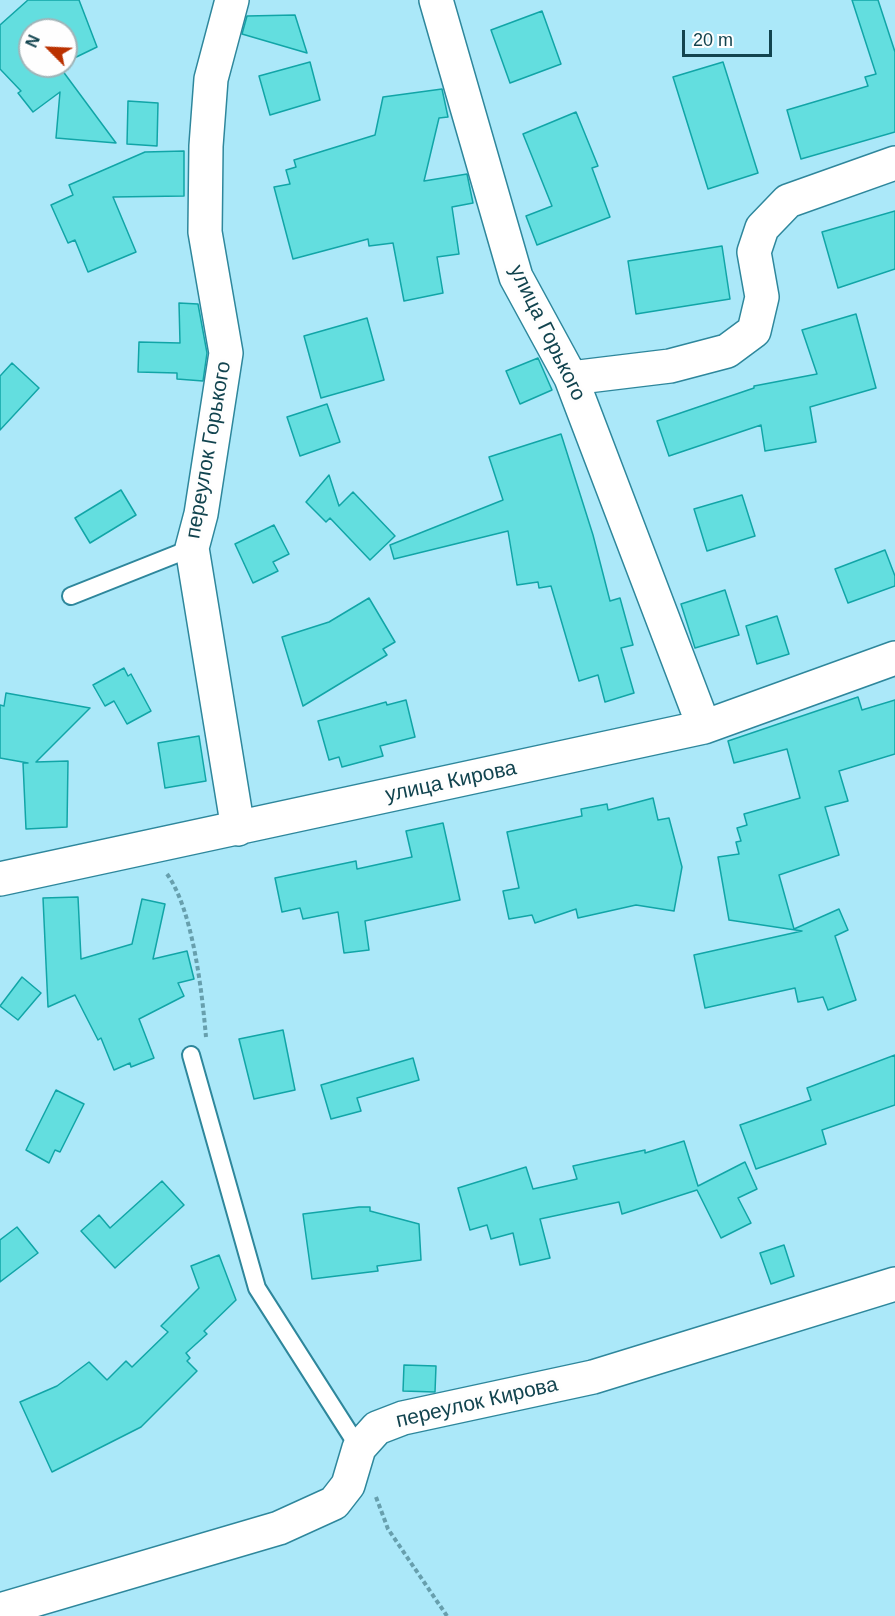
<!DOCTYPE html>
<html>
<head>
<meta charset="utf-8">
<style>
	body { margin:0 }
	#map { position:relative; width:895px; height:1616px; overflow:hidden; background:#abe8f9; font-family:Helvetica,sans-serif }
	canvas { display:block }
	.north { position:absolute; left:18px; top:18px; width:60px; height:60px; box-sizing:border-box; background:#fefefe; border:2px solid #a0b4b8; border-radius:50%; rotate:294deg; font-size:16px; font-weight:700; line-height:24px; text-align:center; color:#12444f }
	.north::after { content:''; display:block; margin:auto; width:21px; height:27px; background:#ba3100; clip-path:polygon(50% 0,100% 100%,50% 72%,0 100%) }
	.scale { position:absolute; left:682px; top:30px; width:90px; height:27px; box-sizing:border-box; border:3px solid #12444f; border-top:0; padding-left:8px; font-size:18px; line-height:21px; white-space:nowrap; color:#12444f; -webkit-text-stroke:4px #fefefe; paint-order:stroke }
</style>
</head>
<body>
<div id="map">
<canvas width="895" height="1616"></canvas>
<div class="north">N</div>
<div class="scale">20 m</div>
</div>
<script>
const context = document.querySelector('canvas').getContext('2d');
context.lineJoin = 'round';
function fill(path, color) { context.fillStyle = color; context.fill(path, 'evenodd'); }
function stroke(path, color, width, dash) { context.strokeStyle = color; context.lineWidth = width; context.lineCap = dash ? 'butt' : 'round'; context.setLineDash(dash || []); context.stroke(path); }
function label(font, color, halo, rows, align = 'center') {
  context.font = font + ' Helvetica,sans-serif'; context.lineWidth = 6; context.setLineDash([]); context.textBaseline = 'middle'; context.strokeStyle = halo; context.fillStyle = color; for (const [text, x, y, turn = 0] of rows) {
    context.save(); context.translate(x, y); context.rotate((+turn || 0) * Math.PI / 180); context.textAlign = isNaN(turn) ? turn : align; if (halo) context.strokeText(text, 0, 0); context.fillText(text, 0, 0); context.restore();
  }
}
const building = new Path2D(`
	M28,0h51l18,47 -31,15v-32h-36v36h29l57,77 -60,-5 4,-46 -27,20 -15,-19 3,-2 -21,-22v-44z
	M852,0h26l17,52v80l-94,27 -14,-49 81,-24 -3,-9 11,-3z
	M542,11l19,53 -51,19 -19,-53z
	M295,15l12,38 -65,-19 5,-18z
	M310,62l10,38 -50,15 -11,-39z
	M723,62l35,111 -50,16 -35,-112z
	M442,89l6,28 -9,1 -15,63 43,-7 6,29 -21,4 7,47 -22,3 6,36 -39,8 -11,-58 -24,3 -1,-7 -75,20 -19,-72 16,-3 -4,-14 10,-3 -2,-7 81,-25 8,-38z
	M128,101l30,2 -1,43 -30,-2z
	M576,112l22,54 -6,2 18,49 -73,28 -11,-29 26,-10 -29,-72z
	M184,151v45l-71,1 23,55 -48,20 -13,-32 -7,3 -17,-38 22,-10 -4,-10 76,-33z
	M895,211v58l-57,19 -16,-56z
	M722,246l8,53 -94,15 -8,-53z
	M179,303l19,1 9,49 -4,28 -26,-2v-6l-39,-1 1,-30 41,1z
	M856,314l20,74 -66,19 6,35 -51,9 -4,-26 -92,31 -12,-35 97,-33v-2l63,-12 -15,-44z
	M367,318l17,62 -63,18 -17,-62z
	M538,358l14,32 -32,14 -14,-33z
	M12,363l27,25 -39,42v-54z
	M327,404l13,38 -40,14 -13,-39z
	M561,434l32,101 17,66 10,-3 13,47 -12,3 13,45 -29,9 -7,-27 -19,6 -28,-95 -12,2 -1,-6 -21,3 -9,-54 -114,28 -4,-14 113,-45 -14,-43z
	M329,475l10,31 14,-14 42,44 -25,24 -40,-42 -4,4 -20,-20z
	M121,490l15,25 -46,28 -15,-25z
	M742,495l13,41 -48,15 -13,-42z
	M274,525l15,29 -16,8 5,9 -25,12 -18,-39z
	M885,550l10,26v10l-47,17 -13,-34z
	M725,590l14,45 -44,13 -14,-44z
	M369,598l26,44 -12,7 4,6 -84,51 -21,-69 47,-15z
	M777,616l12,38 -32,10 -11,-38z
	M124,668l4,8 3,-2 20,37 -24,13 -13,-23 -9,5 -12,-21z
	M6,693l84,15 -54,54 32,-1 -1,66 -41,2 -3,-66h5l-28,-5v-53l4,1z
	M858,697l4,13 33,-10v54l-56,17 9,30 -23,6 14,48 -60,20 15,54 45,-20 9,21 -13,6 21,64 -28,10 -5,-13 -25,5 -3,-14 -90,20 -11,-53 108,-24 -73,-11 -11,-63 21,-3 -3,-12 5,-1 -4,-13 10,-3 -3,-11 56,-16 -13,-49 -53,14 -6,-22z
	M406,700l9,37 -35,9 3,10 -41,11 -3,-10 -10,3 -11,-39 68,-19 1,3z
	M199,736l7,45 -41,7 -7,-45z
	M653,798l5,22 11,-2 13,49 -8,44 -38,-6 -58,13 -2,-9 -41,14 -3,-8 -23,4 -6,-28 16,-3 -12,-56 75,-16 -1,-7 26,-5 1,6z
	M443,823l17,77 -95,21 4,29 -25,3 -6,-41 -35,7 -3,-11 -18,4 -7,-34 81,-17 1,8 55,-12 -6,-26z
	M78,897l3,62 51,-15 10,-45 23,5 -12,55 34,-8 7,28 -16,4 6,13 -45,23 15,39 -23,9 -1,-4 -16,7 -13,-32 -3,2 -23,-45 -27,12 -5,-109z
	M22,977l19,16 -23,27 -18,-14z
	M283,1030l12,60 -41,9 -15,-60z
	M895,1055v50l-73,25 4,14 -70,25 -16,-44 71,-25 -4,-12z
	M413,1058l6,22 -62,18 4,13 -30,8 -10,-34z
	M56,1090l28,14 -24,48 -5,-2 -6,13 -23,-13z
	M684,1141l14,45 47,-24 12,27 -19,9 13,25 -30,15 -24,-48 -75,24 -3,-12 -79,17 10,39 -30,7 -7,-32 -22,6 -4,-14 -17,5 -12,-42 68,-21 7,22 44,-10 -4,-13 72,-16v3z
	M162,1181l22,24 -69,63 -34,-37 18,-16 11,13z
	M359,1207h11v4l49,13 2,36 -44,6 1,5 -66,8 -9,-65z
	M17,1227l21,26 -38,29v-42z
	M784,1245l10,31 -23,8 -11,-31z
	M219,1255l17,45 -32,31 3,3 -21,19 4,5 -3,3 10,10 -56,56 -89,45 -32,-70 37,-16 32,-24 18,18 19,-19 6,6 36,-35 -7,-6 38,-38 -8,-22z
	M404,1365l32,1 -1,26 -32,-1z`);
fill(building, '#63dedf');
stroke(building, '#11a5a7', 1.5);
const service = new Path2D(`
	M71,596l121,-48
	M191,1055l66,233 102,160`);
const minor = new Path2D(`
	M232,0l-21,79 -5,67 -1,86 21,121 -25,161 -9,34 46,281
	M436,0l80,277 55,101 133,349
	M571,378l99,-12 57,-15 27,-20 8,-34 -8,-45 8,-24 26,-27 107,-38
	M0,879l704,-152 191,-69
	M0,1610l279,-82 55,-25 14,-18 11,-37 18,-20 26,-10 190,-41 302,-93`);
stroke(service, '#2e879c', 20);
stroke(minor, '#2e879c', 36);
stroke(new Path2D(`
	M167,874c26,36 35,118 39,163
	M376,1497l12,32 59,87`), '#679fad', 4, [4.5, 3]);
stroke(service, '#fff', 16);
stroke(minor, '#fff', 33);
label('21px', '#12444f', '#fefefe', [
	["улица Горького",547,333,64],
	["переулок Горького",209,450,-80],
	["улица Кирова",451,782,-12],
	["переулок Кирова",477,1403,-13]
]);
</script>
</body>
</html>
